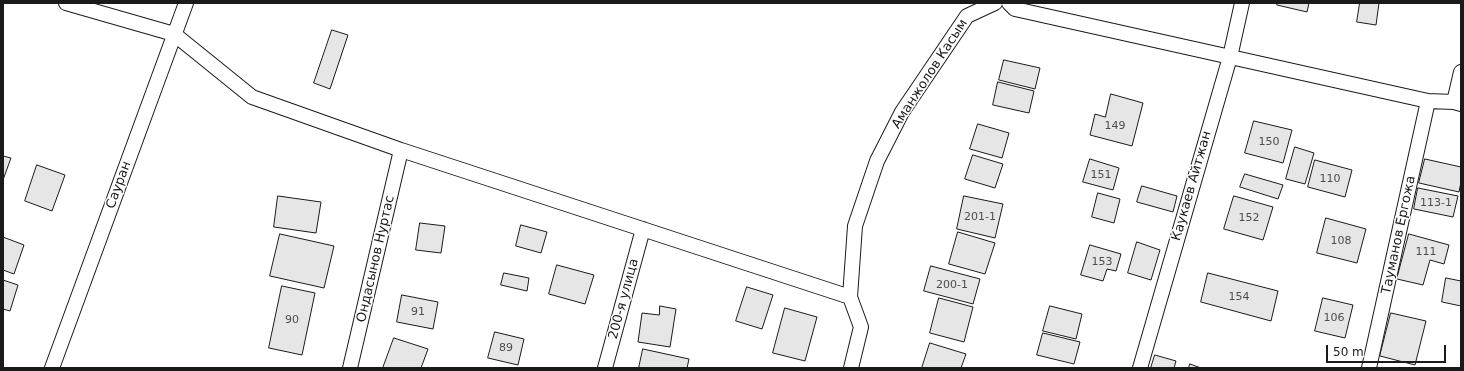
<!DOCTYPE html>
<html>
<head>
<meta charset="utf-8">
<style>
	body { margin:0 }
	#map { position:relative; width:1464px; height:371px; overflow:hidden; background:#fff; font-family:"DejaVu Sans",sans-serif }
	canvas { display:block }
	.frame { position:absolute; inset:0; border:4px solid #1a1a1a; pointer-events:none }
	.scale { position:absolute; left:1326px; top:345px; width:120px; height:18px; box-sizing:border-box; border:2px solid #1a1a1a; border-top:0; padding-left:5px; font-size:12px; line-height:14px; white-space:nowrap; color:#1a1a1a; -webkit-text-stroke:3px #fff; paint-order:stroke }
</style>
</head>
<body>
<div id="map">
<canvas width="1464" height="371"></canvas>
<div class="frame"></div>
<div class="scale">50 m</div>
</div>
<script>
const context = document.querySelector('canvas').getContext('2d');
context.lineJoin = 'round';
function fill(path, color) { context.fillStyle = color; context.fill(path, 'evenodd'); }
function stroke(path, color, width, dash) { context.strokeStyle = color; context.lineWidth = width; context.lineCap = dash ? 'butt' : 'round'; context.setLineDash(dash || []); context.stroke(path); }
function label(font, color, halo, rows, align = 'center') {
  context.font = font + ' "DejaVu Sans",sans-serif'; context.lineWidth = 3; context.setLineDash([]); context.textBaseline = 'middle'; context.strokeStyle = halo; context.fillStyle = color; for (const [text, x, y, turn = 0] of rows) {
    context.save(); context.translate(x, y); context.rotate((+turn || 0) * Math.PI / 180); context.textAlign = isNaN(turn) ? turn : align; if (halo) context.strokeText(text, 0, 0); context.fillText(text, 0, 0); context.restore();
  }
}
const building = new Path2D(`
	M1278,3h31l-2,9 -30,-7z
	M1360,3h19l-3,22 -19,-3z
	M332,30l16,5 -18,54 -16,-6z
	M1004,60l36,8 -5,21 -36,-9z
	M998,82l36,9 -5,22 -36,-8z
	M1111,94l32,9 -11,43 -42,-11 5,-21 10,3z
	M1254,121l38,9 -9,33 -38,-10z
	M978,124l31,9 -7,25 -32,-9z
	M1295,147l19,6 -9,31 -19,-5z
	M973,155l30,9 -8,24 -30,-9z
	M3,156l8,2 -8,22z
	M1090,159l29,9 -6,22 -30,-8z
	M1425,159l36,8v15l-2,10 -40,-9z
	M1315,160l37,10 -7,27 -37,-10z
	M37,165l28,10 -13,36 -27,-10z
	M1245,174l38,11 -5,14 -38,-12z
	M1142,186l35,10 -4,16 -36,-10z
	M1418,188l40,8 -5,21 -39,-8z
	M1098,193l22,6 -6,24 -22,-6z
	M278,196l43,6 -5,31 -42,-6z
	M964,196l39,8 -8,34 -38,-9z
	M1234,196l39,11 -10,33 -39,-11z
	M1326,218l40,11 -9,34 -40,-10z
	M420,223l25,3 -4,27 -25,-3z
	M521,225l26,7 -6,21 -25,-7z
	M958,232l37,11 -10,31 -36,-10z
	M280,234l54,12 -10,42 -54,-12z
	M1409,234l40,11 -5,19 -14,-4 -7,25 -26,-6z
	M3,237l21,8 -10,29 -11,-4z
	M1137,242l23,8 -9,30 -23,-7z
	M1090,245l31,9 -5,17 -9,-2 -4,12 -22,-6z
	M557,265l37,10 -9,29 -36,-10z
	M931,266l49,13 -7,25 -49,-13z
	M504,273l25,5 -2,13 -26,-6z
	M1208,273l70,18 -7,30 -70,-19z
	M1446,278l15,3v25l-19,-4z
	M3,280l15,5 -8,26 -7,-2z
	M282,286l33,7 -13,62 -33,-7z
	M747,287l26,8 -11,34 -26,-8z
	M402,295l36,7 -5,27 -36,-7z
	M939,298l34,9 -9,35 -34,-9z
	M1323,298l30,7 -8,33 -30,-7z
	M660,306l16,3 -6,38 -32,-5 4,-29 17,2z
	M1050,306l32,8 -6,25 -33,-8z
	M785,308l32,9 -12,44 -32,-8z
	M1391,313l35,8 -11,44 -35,-9z
	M495,332l29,7 -6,26 -30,-7z
	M1043,333l37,9 -6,22 -37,-9z
	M394,338l34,11 -7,19h-38z
	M930,343l36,11 -5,14h-39z
	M643,349l46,10 -2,9h-48z
	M1155,355l21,6 -2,7h-23z
	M1190,364l11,4h-12z`);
fill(building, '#e6e6e6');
stroke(building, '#1a1a1a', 1);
const street = new Path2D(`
	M66,3l108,31 78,63 149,53 449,147
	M1009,3l6,6 413,92 26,1 7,2
	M1454,102l7,-30
	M52,368l134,-365
	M350,368l51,-218
	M605,368l38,-139
	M851,368l10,-41 -11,-30 5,-71 22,-65 25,-49 65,-96 28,-13
	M1140,368l90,-311 12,-54
	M1369,368l59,-267`);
stroke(street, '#1a1a1a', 16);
stroke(street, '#fff', 14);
label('11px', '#4d4d4d', null, [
	["149",1115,126],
	["150",1269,142],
	["151",1101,175],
	["110",1330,179],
	["113-1",1436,203],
	["201-1",980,217],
	["152",1249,218],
	["108",1341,241],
	["111",1426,252],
	["153",1102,262],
	["200-1",952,285],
	["154",1239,297],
	["91",418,312],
	["106",1334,318],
	["90",292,320],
	["89",506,348]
]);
label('13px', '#1a1a1a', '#fff', [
	["Аманжолов Касым",930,74,-57],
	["Сауран",119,185,-70],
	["Каукаев Айтжан",1192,186,-74],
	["Тауманов Ергожа",1399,235,-78],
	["Ондасынов Нуртас",376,259,-77],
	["200-я улица",624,299,-75]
]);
</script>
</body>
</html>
